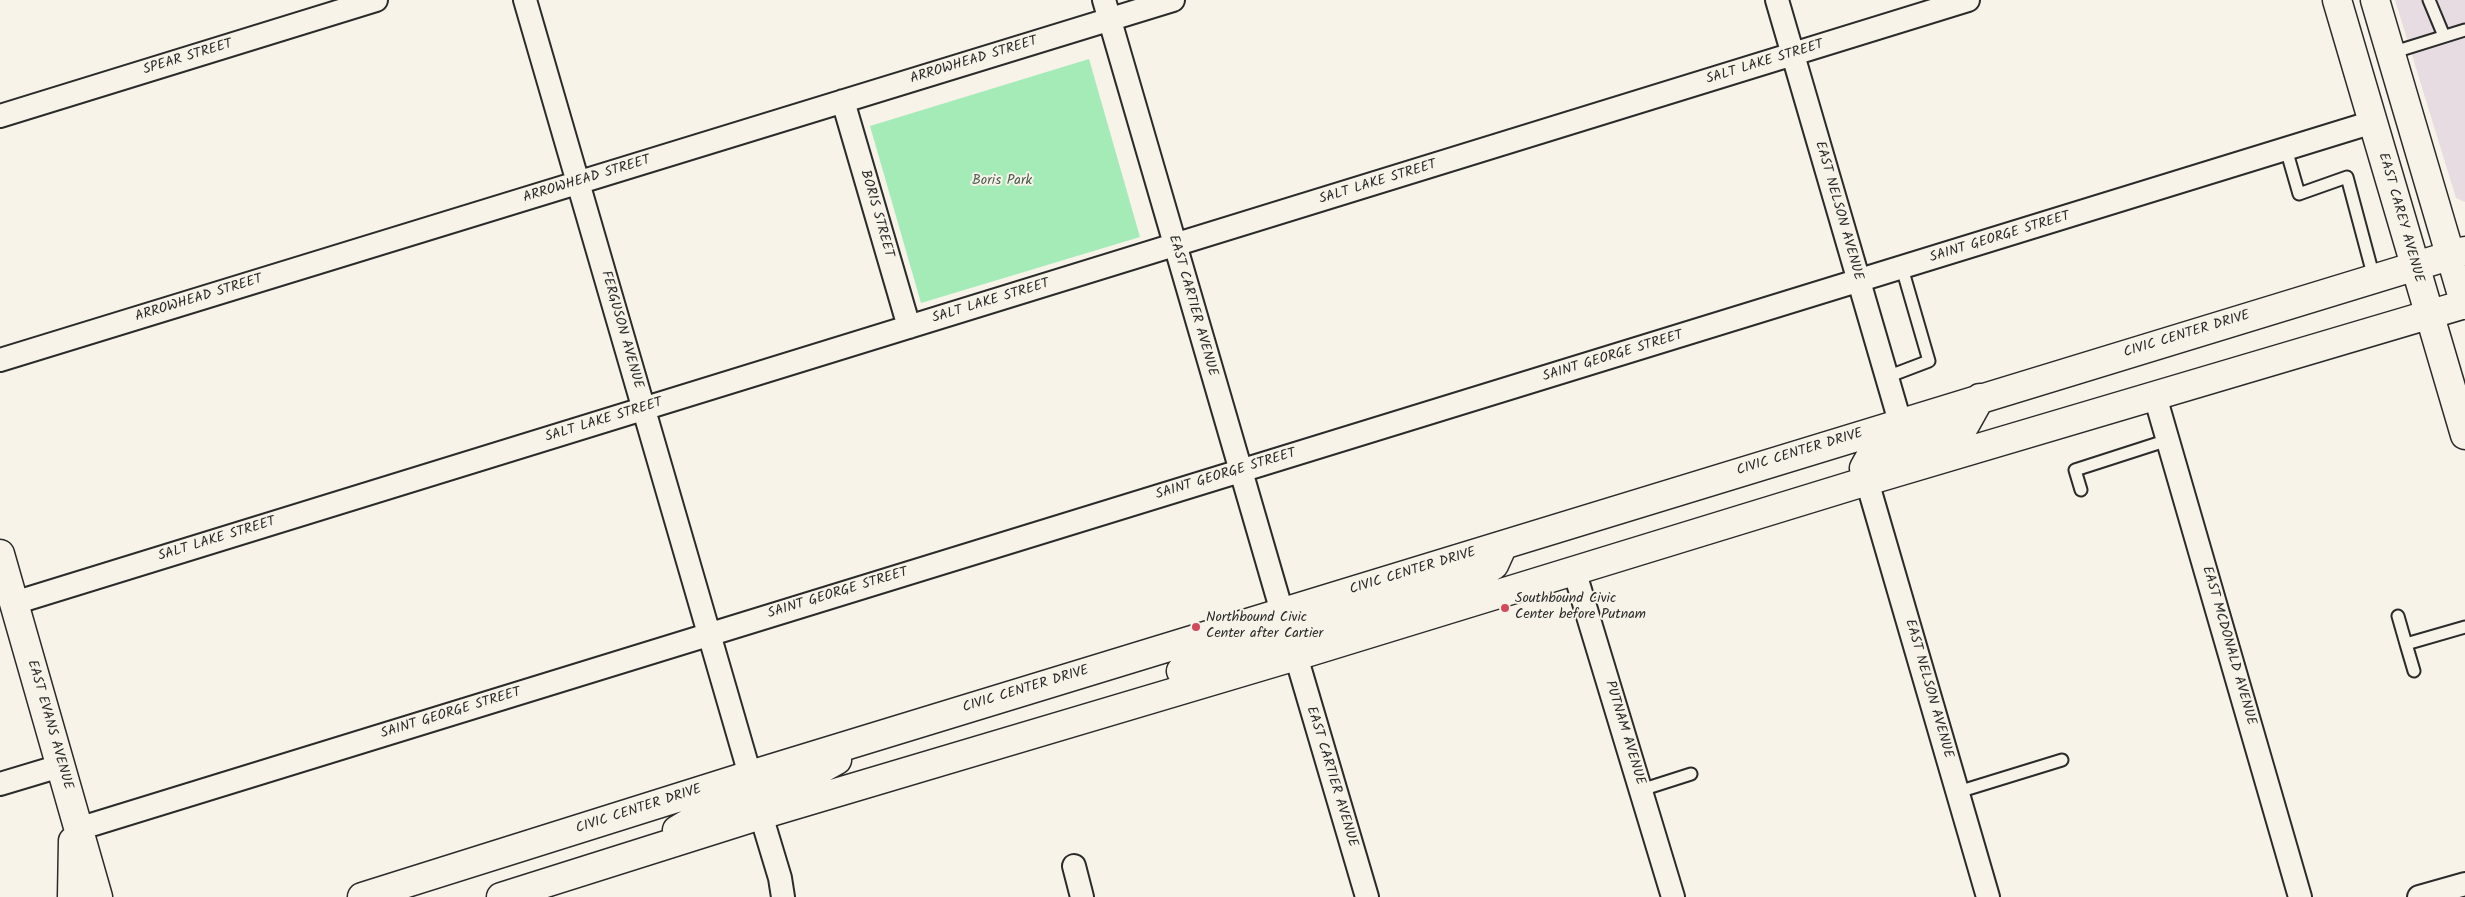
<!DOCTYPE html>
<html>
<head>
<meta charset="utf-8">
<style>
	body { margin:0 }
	canvas { display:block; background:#f7f3e8 }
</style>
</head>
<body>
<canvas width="2465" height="897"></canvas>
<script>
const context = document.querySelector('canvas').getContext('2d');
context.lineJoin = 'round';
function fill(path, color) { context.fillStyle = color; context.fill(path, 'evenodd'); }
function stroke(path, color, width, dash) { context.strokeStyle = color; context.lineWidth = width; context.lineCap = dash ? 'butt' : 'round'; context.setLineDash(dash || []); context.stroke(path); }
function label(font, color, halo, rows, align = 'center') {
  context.font = font + ' Kalam,sans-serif'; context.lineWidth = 4; context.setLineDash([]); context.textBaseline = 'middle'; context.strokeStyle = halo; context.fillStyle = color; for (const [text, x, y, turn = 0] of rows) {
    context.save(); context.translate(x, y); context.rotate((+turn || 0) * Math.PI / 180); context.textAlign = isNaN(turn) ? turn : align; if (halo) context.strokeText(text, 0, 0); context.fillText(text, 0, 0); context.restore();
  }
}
fill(new Path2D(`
	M2395,0h70v202l-9,-4z`), '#e7dce2');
fill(new Path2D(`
	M1089,59l51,178 -219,66 -51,-177z`), '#a4ebb8');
const lane = new Path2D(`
	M2429,0l15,36
	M2391,53l74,-23
	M2286,149l13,45 48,-17 27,101
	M1887,377l42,-16 -27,-93
	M2081,490l-6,-20 93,-30
	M2398,616l8,28
	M2414,671l-8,-27 59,-17
	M1641,790l50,-16
	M1958,792l104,-32`);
const street = new Path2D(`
	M525,0l225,775
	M1104,0l178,612
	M1777,0l123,422
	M843,101l66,226
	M0,116l376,-116
	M0,360l1173,-360
	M2155,396l145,501
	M1867,481l121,416
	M1574,570l99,327
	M14,603l1954,-603
	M1296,656l71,241
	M0,784l60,-18
	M761,815l19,63 3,19
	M78,829l2295,-707
	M1074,866l8,31
	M2419,897l46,-13`);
const secondary = new Path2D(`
	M2337,0l128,435
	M2375,0l90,305
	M1867,481l-3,-13 5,-9 17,-9 79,-25 15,-27
	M0,554l98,343
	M1296,656l-2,-10 1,-10 10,-7 176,-56 13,-8 9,-20
	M1181,671c31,-10 81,-18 102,-43l-1,-16
	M761,815l1,-14 6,-9 26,-8 43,-24
	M677,830l32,-19 23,-7 18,-19v-10
	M72,897l1,-56
	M362,897l388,-122 1715,-524
	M501,897l260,-82 535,-159 571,-175 598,-177`);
stroke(lane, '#2b2b2b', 15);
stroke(street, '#2b2b2b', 26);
stroke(secondary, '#2b2b2b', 31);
stroke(lane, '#f7f3e8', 11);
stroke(street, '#f7f3e8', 22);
stroke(secondary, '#f7f3e8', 28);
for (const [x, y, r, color] of [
	[1505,608,5,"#d1495b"],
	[1196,627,5,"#d1495b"]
]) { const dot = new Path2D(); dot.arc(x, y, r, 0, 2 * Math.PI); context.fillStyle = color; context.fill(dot); stroke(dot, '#f7f3e8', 2); }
label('14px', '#2b2b2b', '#f7f3e8', [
	["SPEAR STREET",188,58,-17],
	["ARROWHEAD STREET",974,61,-17],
	["SALT LAKE STREET",1765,63,-17],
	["ARROWHEAD STREET",587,180,-17],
	["SALT LAKE STREET",1378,183,-17],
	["EAST NELSON AVENUE",1838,211,74],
	["BORIS STREET",876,214,74],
	["EAST CAREY AVENUE",2400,218,74],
	["SAINT GEORGE STREET",2000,238,-17],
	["ARROWHEAD STREET",199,299,-17],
	["SALT LAKE STREET",991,302,-17],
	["EAST CARTIER AVENUE",1192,306,74],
	["FERGUSON AVENUE",621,330,74],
	["CIVIC CENTER DRIVE",2187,335,-17],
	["SAINT GEORGE STREET",1613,357,-17],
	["SALT LAKE STREET",604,421,-17],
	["CIVIC CENTER DRIVE",1800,453,-17],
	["SAINT GEORGE STREET",1226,475,-17],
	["SALT LAKE STREET",217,540,-17],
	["CIVIC CENTER DRIVE",1413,572,-17],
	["SAINT GEORGE STREET",838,594,-17],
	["EAST MCDONALD AVENUE",2228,646,74],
	["EAST NELSON AVENUE",1928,689,74],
	["CIVIC CENTER DRIVE",1026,690,-17],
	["SAINT GEORGE STREET",451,714,-17],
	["EAST EVANS AVENUE",49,725,74],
	["PUTNAM AVENUE",1624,733,73],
	["EAST CARTIER AVENUE",1331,777,73],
	["CIVIC CENTER DRIVE",639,810,-18]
]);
label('14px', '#495b4e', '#f7f3e8', [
	["Boris Park",1002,182]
]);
label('14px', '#2b2b2b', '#f7f3e8', [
	["Southbound Civic",1515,600],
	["Center before Putnam",1515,616],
	["Northbound Civic",1206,619],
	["Center after Cartier",1206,635]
], 'left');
</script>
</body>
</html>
